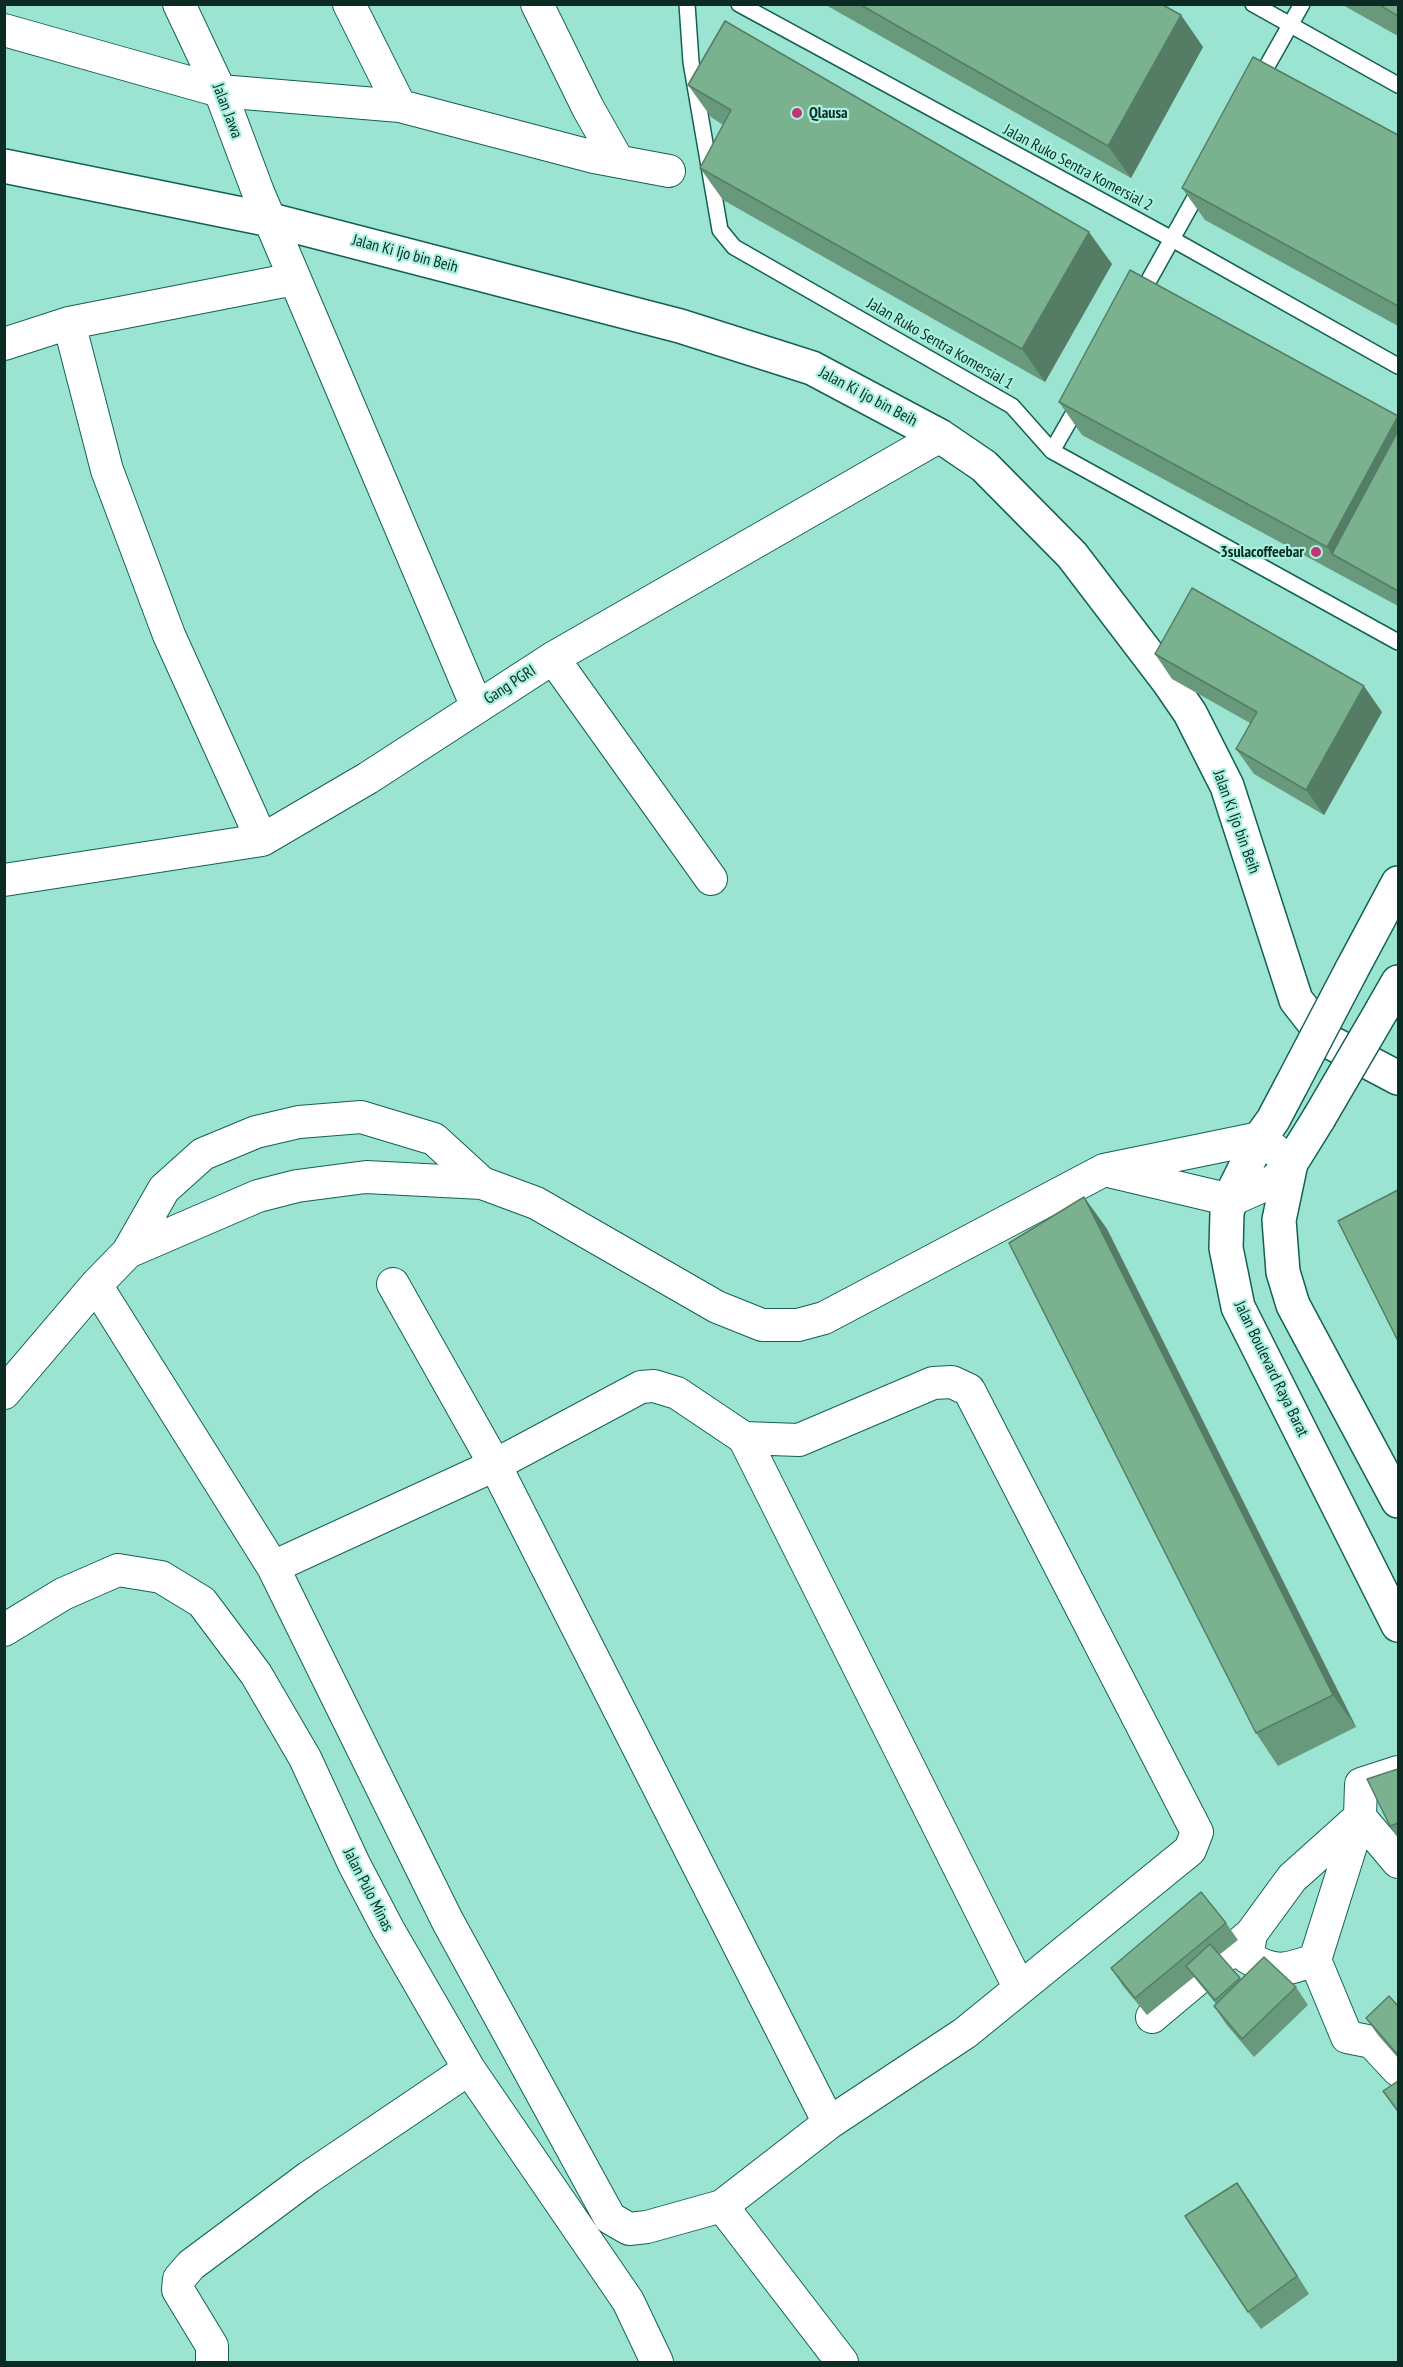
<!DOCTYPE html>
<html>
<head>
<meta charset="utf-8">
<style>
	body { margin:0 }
	#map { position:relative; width:1403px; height:2367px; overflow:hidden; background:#9be4d1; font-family:"PT Sans Narrow",sans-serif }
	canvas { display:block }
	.frame { position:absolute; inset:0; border:6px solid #0c2b25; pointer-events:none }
</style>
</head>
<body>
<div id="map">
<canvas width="1403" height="2367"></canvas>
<div class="frame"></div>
</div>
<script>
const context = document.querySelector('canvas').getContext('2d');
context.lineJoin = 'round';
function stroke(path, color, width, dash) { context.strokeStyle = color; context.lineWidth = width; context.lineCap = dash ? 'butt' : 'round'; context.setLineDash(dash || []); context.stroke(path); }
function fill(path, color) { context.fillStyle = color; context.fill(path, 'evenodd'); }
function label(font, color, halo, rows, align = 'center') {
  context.font = font + ' "PT Sans Narrow",sans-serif'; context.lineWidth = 4.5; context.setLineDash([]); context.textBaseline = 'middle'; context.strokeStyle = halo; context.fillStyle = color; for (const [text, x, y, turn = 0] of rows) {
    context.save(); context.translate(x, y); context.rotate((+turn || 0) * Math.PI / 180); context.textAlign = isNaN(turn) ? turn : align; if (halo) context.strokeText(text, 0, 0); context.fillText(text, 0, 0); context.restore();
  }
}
const lane = new Path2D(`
	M687,4l4,58 29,168 14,17 278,159 40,45 346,191
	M739,4l433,235 226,127
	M1253,4l145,81
	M1258,82l44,-78
	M1139,298l63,-113
	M1052,451l28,-49`);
const street = new Path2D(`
	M179,4l41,87 38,101 219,515
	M349,4l51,102
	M537,4l51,104 30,53
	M4,30l216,61 180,15 194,51 75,14
	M69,323l38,147 62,165 93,205
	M4,344l65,-21 225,-44
	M553,658l158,221
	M4,880l258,-40 106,-62 185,-120 387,-222
	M128,1252l130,-56 39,-10 69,-9 116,6 54,20 181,104 45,18h36l26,-7 280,-148 156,-32 31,25 -17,18 -43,19 -127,-30
	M393,1284l102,181 334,658
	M96,1285l177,282 174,353 163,298 19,11 18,-2 75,-21 107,-83 136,-90 225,-183 7,-18 -228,-442 -17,-8 -19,1 -134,57 -55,-2 -67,-45 -23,-7 -13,1 -146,78 -222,102
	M4,1393l92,-108 32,-33 36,-63 39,-35 53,-22 43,-10 62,-5 73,22 48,44
	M744,1438l275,549
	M4,1630l59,-36 55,-24 43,7 41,25 54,72 49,84 49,106 34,65 81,140 159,232 29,61
	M1398,1772l-37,12 -1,33 -45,143 32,77 25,5 26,28
	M1251,1934l-4,23c28,17 39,13 68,3
	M1152,2017l99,-83 41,-56 68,-61 38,45
	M722,2206l120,156
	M212,2362v-16l-34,-56 1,-11 12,-14 118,-88 160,-108`);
const secondary = new Path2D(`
	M4,166l267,54 409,106 132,42 128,68 44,30 88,89 96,126 22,32 37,73 69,214 32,41 70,37
	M1351,971l47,-88
	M1382,1010l16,-28
	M1292,1084l-19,36 -13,18 -28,56 -5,19 -1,35 12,59 160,318
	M1319,1118l-28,45 -12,57 4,52 10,33 105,196`);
stroke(lane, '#126254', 18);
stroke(street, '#126254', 34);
stroke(secondary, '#126254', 36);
stroke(lane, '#fff', 15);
stroke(street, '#fff', 32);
stroke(secondary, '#fff', 33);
const secondaryBridge = new Path2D(`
	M1292,1084l59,-113
	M1319,1118l63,-108`);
stroke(secondaryBridge, '#126254', 36, []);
stroke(secondaryBridge, '#fff', 33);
fill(new Path2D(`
	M824,4h337l20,11 22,32 -72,131z
	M1341,4h57v32z
	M688,85l424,179 -67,118 -322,-182 -23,-32 23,-43 -12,-8z
	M1398,135v191l-193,-106 -23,-32z
	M1059,402l339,15v189l-316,-171z
	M1155,654l227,58 -58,103 -70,-41 -18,-25 14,-26 -78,-44z
	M1084,1197l23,32 249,498 -78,39 -22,-33z
	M1398,1769v69l-8,-12z
	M1226,1923l12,17 -19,15 22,25 55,7 12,18 -54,52 -28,-33 -12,-18 2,-2 -22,-27 -47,38 -24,-29 -12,-18z
	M1398,2006v52l-20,-23 -12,-17z
	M1398,2081v32l-15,-22z
	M1237,2183l72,111 -48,35 -13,-17z`), '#69997c');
fill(new Path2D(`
	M1181,15l22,32 -72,131 -23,-32z
	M1089,232l23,32 -67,118 -23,-33z
	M1398,416v73l-66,65 -5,-7z
	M1364,686l18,26 -58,103 -18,-25z
	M1084,1197l23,32 249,498 -23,-32z
	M1237,2183l12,17 60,94 -12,-18z`), '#557d65');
const building = new Path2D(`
	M859,4h302l20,11 -73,131z
	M1378,4h20v12z
	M725,21l364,211 -67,117 -322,-181 31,-58 -43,-25z
	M1253,57l145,78v171l-216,-118z
	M1130,270l268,146 -71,131 -268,-145z
	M1398,431v160l-66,-37z
	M1192,588l172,98 -58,104 -70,-41 21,-37 -102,-58z
	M1398,1190v151l-60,-120z
	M1084,1197l249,498 -77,38 -247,-490z
	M1398,1769v54l-8,3 -23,-47z
	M1201,1892l25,31 -91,75 -24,-30z
	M1210,1944l30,34 -25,22 -29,-34z
	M1264,1957l32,30 -54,52 -28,-33z
	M1389,1996l9,10v49l-32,-37z
	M1398,2081v30l-15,-20z
	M1237,2183l60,93 -49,36 -63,-96z`);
fill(building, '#7ab290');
stroke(building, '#557d65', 1.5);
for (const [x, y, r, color] of [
	[797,113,6,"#be3674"],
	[1316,552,6,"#be3674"]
]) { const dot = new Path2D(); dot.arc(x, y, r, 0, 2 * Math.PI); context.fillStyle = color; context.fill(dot); stroke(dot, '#a8f1de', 2); }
label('16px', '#0c2b25', '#a8f1de', [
	["Jalan Jawa",227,111,69],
	["Jalan Ruko Sentra Komersial 2",1078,168,28],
	["Jalan Ki Ijo bin Beih",405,254,15],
	["Jalan Ruko Sentra Komersial 1",940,344,30],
	["Jalan Ki Ijo bin Beih",868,397,28],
	["Gang PGRI",510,685,-33],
	["Jalan Ki Ijo bin Beih",1236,822,70],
	["Jalan Boulevard Raya Barat",1271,1369,64],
	["Jalan Pulo Minas",368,1890,63]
]);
label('bold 16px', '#0c2b25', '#a8f1de', [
	["Qlausa",809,113],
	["3sulacoffeebar",1304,552,"right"]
], 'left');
</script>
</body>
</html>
